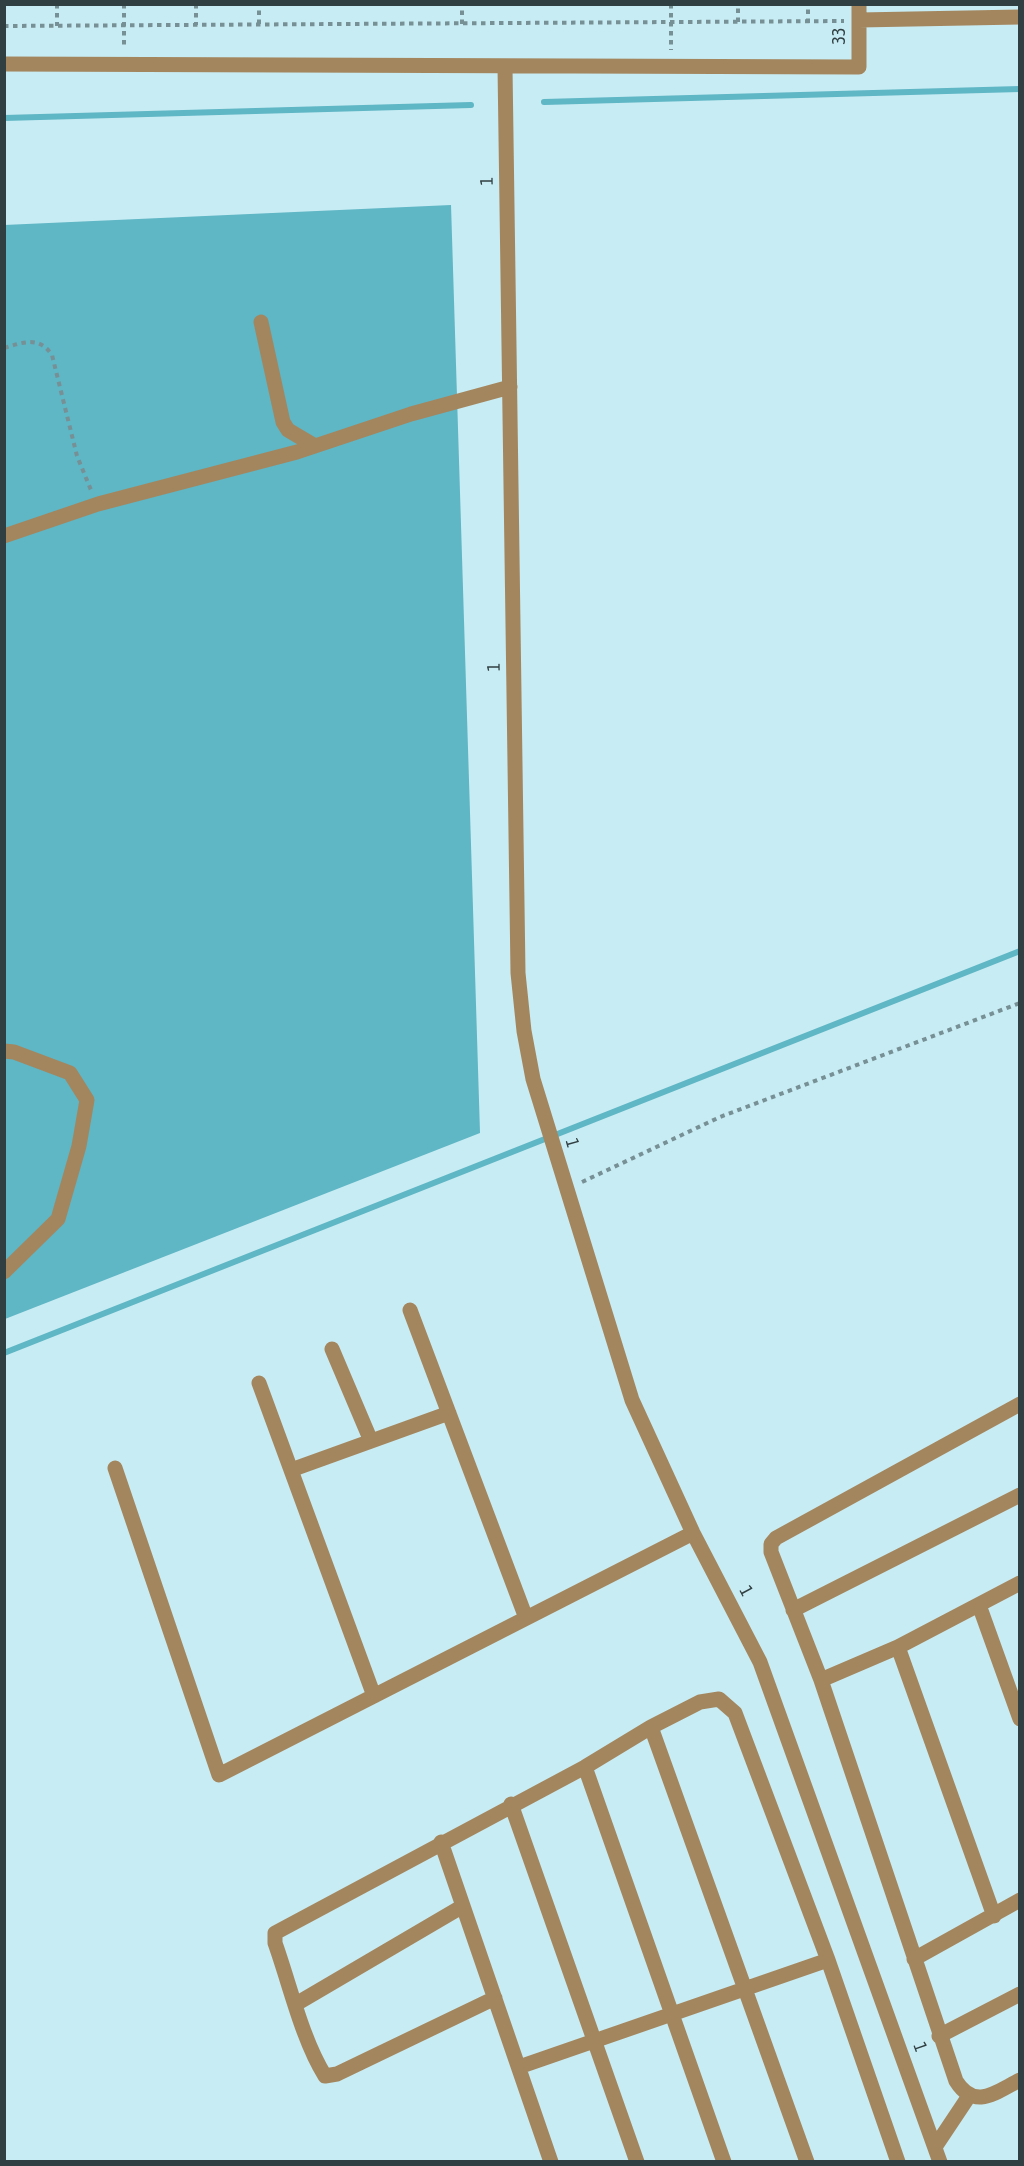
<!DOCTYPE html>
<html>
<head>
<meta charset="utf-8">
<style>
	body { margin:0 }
	#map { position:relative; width:1024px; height:2166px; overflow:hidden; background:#c8ecf3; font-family:"Asap Condensed",sans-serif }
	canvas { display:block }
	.frame { position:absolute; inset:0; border:6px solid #303f42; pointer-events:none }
</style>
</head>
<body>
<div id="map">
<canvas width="1024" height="2166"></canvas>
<div class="frame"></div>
</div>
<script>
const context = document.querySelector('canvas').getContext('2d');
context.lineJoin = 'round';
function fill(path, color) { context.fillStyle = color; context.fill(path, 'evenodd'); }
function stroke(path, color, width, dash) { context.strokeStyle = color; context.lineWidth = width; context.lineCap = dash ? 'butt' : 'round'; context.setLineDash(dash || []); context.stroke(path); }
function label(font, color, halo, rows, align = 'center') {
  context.font = font + ' "Asap Condensed",sans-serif'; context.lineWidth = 6; context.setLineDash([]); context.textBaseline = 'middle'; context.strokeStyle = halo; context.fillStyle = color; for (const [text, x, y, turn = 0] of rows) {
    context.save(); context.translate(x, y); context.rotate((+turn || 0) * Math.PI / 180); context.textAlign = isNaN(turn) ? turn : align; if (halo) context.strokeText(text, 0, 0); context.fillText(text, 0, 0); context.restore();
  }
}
fill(new Path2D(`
	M451,205l29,928 -475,186 -1,-1094z`), '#5fb6c5');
stroke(new Path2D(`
	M544,102l476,-13
	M4,118l467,-13
	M4,1353l1016,-402`), '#5fb6c5', 6);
stroke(new Path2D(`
	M57,4v22
	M124,4v45
	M196,4v21
	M671,4v46
	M738,22v-18
	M808,23v-19
	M259,24v-20
	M462,24v-20
	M4,26l840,-5
	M4,348c20,-6 35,-12 48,7l25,101 14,34
	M582,1182l138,-65 300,-114`), '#779095', 4, [4.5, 4.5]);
stroke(new Path2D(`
	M859,20l161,-3
	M4,64l855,3v-63
	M505,67l13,906 6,58 9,48 99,321 61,133 67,129 180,500
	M261,322l22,100 5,8 27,16
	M4,536l94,-32 199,-52 114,-38 99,-27
	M4,1051l10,1 56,21 17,27 -8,46 -21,73 -54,53
	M410,1310l116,308
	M332,1349l39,92
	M259,1383l115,313
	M1020,1404l-244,134 -5,6v8l50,128 135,401c19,30 40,11 64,-1
	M115,1468l104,307 474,-242
	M291,1470l158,-57
	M979,1605l41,114
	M793,1610l227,-115
	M898,1647l96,269
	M821,1680l77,-33 122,-64
	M651,1727l156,435
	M585,1767l139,395
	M511,1804l126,358
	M441,1842l110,320
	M914,1959l106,-59
	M495,1998l-158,76 -12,2c-23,-37 -35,-91 -50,-133v-10l310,-166 66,-40 49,-25 19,-3 16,14 93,247 70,202
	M296,2004l167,-98
	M939,2036l81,-42
	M519,2067l309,-107
	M935,2147l34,-51`), '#a4865e', 15);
label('18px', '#303f42', '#c8ecf3', [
	["33",839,36,-90],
	["1",487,181,-91],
	["1",494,667,-91],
	["1",572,1143,74],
	["1",746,1591,62],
	["1",920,2047,70]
]);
</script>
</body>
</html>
